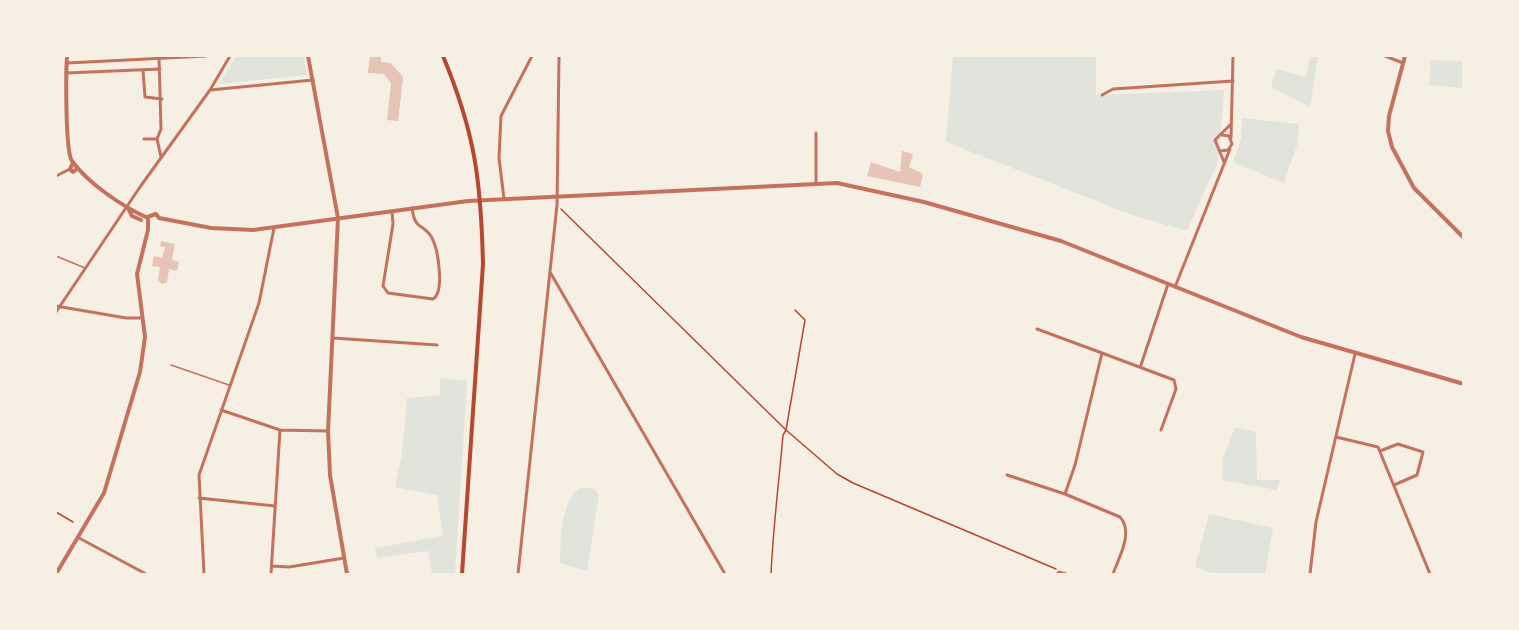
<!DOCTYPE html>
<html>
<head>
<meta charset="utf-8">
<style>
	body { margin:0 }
	#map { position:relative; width:1519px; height:630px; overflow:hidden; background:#f6efe4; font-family:Lora,serif }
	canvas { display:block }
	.frame { position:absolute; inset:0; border:57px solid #f6efe4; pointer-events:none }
</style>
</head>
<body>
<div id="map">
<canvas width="1519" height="630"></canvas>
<div class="frame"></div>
</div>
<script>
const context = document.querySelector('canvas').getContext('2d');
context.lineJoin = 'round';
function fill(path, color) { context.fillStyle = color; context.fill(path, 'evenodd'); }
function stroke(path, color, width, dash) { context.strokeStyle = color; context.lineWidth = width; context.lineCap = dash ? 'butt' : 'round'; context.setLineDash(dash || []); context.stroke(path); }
fill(new Path2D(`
	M236,56h68l3,19 -88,9z
	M953,56h143v39l128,-5 -6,71 -31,70 -55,-16 -186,-73z
	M1310,56h8l-8,51 -39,-20 5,-18 30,8z
	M1431,60l32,1v27l-34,-3z
	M1242,118l57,6 -1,18 -14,41 -51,-21 8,-23z
	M440,378l27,3 -12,193h-23l-4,-23 -51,7 -2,-10 68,-12 -6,-41 -42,-8 7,-33 5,-56 33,-3z
	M1235,427l21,5 1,48h23l-3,10 -55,-10 1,-22z
	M583,487l11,2 5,5 -12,77 -27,-8c1,-20 0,-68 23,-76z
	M1209,514l64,14 -8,46h-52l-18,-7z`), '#e2e4dc');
fill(new Path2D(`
	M370,56h11v6l10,1 12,14 -5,44 -11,-1 4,-37 -7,-9 -16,-1z
	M902,151l11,3 -4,13 14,7 -3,13 -53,-11 4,-14 29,10z
	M161,241l14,3 -3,16 7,2 -2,9 -8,-2 -2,13 -5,2 -4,-4 2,-13 -8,-1 2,-10 8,2 3,-11 -5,-1z`), '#e6c5b7');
stroke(new Path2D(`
	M561,209l225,221 -3,5c-4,47 -10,93 -12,139
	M795,310l10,10 -19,110 51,44 16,9 203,86
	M56,512l17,10`), '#b5482f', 1.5);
stroke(new Path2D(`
	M56,256l29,12
	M171,365l58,20`), '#c5725c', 1.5);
stroke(new Path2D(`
	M230,56l-20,34 103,-10
	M1385,56l18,7
	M67,63l139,-7
	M143,70l2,27 17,2
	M66,73l94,-4
	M1102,95l11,-6 120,-8
	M1231,138l2,-82
	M144,139h13l4,-10 -2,-73
	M157,139l4,18
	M1220,151l8,-1 4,-6 -3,-8 -7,-1
	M1224,162l-9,-22 16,-16
	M56,176l14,-7
	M816,183v-50
	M504,199l-5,-41 2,-42 31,-60
	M392,211l1,13 -10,62 5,7 45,6c12,-7 5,-50 -1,-61 -8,-15 -17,-6 -20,-30
	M550,272l175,302
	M1175,287l55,-138
	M56,306l70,12h15
	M56,312l84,-125 70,-97
	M1037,329l65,24
	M333,338l104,7
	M1141,365l27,-81
	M221,410l59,20 48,1
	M1336,437l42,10 52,127
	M1380,451l18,-7 25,8 -6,23 -23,10
	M1007,475l58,19
	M199,498l76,8
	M79,538l67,36
	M272,566l17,1 55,-9
	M204,574l-5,-99 60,-172 15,-75
	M271,574l9,-144
	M518,574l39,-369 2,-149
	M1057,574l2,-2 7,2
	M1113,574c6,-17 21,-42 7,-57l-55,-23 10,-29 27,-112 72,27 2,9 -15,41
	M1310,574l6,-52 39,-168`), '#c5725c', 3);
stroke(new Path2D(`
	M308,56l30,162 -10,213 2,44 17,99
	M1405,56l-16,60 -1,15 4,16 22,41 50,50
	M73,163l-3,6 3,3 4,-3
	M128,208l4,8 9,4
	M147,217l9,-3 3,4 52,10 42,2 215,-29 369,-18 87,19 137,39 240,96 163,47
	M56,574l48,-81 36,-121 5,-35 -8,-63 11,-44v-12c-27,-12 -60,-35 -76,-57 -7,-10 -6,-89 -5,-105`), '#c5725c', 4);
stroke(new Path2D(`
	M443,56c32,77 38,124 40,208l-21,310`), '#b5482f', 4);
</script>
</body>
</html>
